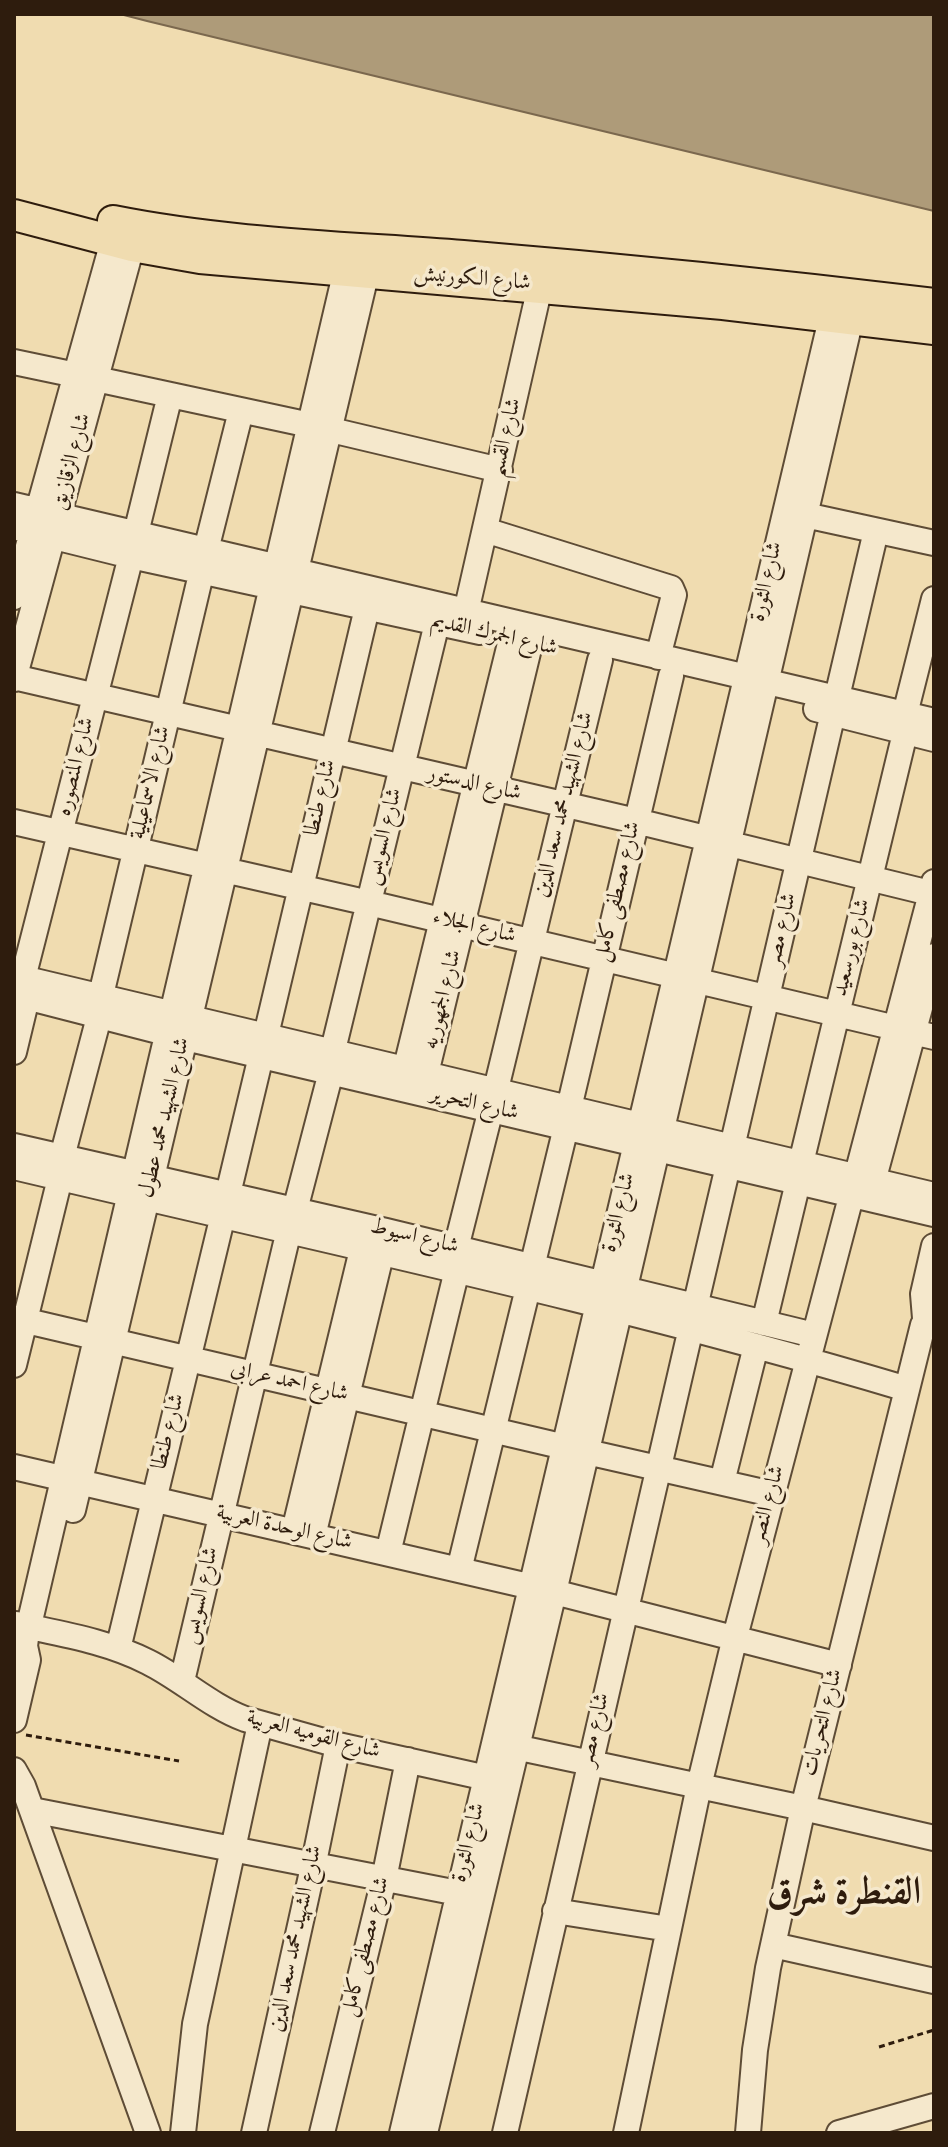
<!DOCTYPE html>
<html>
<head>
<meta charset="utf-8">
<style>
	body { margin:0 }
	#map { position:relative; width:948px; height:2147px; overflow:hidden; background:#f0dcb0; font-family:Vollkorn,serif }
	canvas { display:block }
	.frame { position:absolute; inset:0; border:16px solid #2e1c0d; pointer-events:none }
</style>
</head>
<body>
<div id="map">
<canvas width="948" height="2147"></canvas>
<div class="frame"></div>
</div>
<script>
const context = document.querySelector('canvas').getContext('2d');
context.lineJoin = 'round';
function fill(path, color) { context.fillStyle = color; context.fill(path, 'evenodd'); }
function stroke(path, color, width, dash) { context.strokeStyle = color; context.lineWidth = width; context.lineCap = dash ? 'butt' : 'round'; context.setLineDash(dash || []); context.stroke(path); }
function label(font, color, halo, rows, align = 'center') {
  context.font = font + ' Vollkorn,Amiri,serif'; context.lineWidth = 7; context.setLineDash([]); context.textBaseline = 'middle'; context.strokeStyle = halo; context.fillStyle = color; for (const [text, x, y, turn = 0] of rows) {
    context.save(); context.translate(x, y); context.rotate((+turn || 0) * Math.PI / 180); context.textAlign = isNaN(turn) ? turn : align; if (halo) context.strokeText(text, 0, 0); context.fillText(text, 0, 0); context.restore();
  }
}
const water = new Path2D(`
	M120,14h814v197l-787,-190z`);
fill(water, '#ae9b79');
stroke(water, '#7b684e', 2);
const minor = new Path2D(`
	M14,362l62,13
	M96,379l214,46
	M331,430l169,40
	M14,505l920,216
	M805,515l129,28
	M14,527l117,29 349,76
	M485,530l186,58 3,7 -16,62
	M136,533l34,-138
	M206,550l35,-139
	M14,597l99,-356
	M466,612l77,-339
	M14,677l622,144 298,73
	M14,679l118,-433
	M837,697l39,-166
	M816,709l118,30
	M905,714l29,-115
	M14,822l355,81 565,134
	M14,976l920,219
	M23,978l108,-422
	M14,994l171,44 749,176
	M101,995l101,-425
	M266,1035l101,-427
	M333,1050l104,-427
	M14,1052l13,-54
	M402,1083l113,-460
	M423,1086l111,-458
	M496,1089l104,-429
	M569,1108l102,-432
	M14,1146l372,85 428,104
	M732,1147l101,-434
	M62,1157l37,-140
	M801,1163l104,-430
	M14,1167c298,71 599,134 893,222
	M228,1194l33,-138
	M869,1196l65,-240
	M295,1210l36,-138
	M456,1248l35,-139
	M532,1267l34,-140
	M695,1307l33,-141
	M14,1318l551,129
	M925,1318l-2,-24 11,-48
	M764,1323l34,-141
	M14,1365l46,-187
	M587,1452l185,42
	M14,1467l540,125 285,73
	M722,1482l34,-136
	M73,1510l294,-1239
	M294,1531l72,-298
	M313,1536l72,-297
	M388,1553l69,-283
	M459,1570l69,-282
	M16,1624c45,10 91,17 132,38 34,17 62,44 97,57l93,26 149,33
	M118,1649l105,-434
	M182,1681l107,-451
	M14,1720l14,-60 -3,-14 1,-8 320,-1368
	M501,1744l302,64 131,30
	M14,1770l9,16 125,347
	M32,1810l426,83
	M555,1911l114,18
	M773,1945l161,36
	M183,2133l12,-109 65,-300
	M254,2133l59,-266 25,-122
	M322,2133l62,-254 24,-119
	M402,2133l433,-1831
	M425,2133l129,-541 301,-1291
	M505,2133l186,-805
	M626,2133l73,-347 36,-149 199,-755
	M748,2133l7,-83 13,-82 35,-160 120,-483 11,-16
	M839,2133l95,-27`);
const major = new Path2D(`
	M14,215l118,31 68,12 523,46 211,25
	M113,221c115,23 234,26 350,35 158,13 314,29 471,48`);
stroke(minor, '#5e4c36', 28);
stroke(major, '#2e1c0d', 34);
stroke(new Path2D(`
	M26,1735l153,26
	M879,2047l55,-17`), '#2e1c0d', 3, [6, 4]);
stroke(minor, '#f5e8cc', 24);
stroke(major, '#f0dcb0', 30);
label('22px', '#2e1c0d', '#f5e8cc', [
	["شارع الكورنيش",472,280,5],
	["شارع القسم",507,438,-77],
	["شارع الزقازيق",73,462,-75],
	["شارع الثورة",768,582,-77],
	["شارع الجمرك القديم",494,636,13],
	["شارع المنصوره",77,767,-76],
	["شارع الاسماعيلية",152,783,-77],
	["شارع الدستور",474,785,13],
	["شارع طنطا",322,798,-77],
	["شارع الشهيد محمد سعد الدين",565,805,-76],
	["شارع السويس",385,837,-76],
	["شارع مصطفى كامل",619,892,-77],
	["شارع الجلاء",474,928,14],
	["شارع مصر",783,930,-77],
	["شارع بورسعيد",853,948,-76],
	["شارع الجمهوريه",444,1000,-76],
	["شارع التحرير",474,1105,13],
	["شارع الشهيد محمد عطول",166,1118,-77],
	["شارع الثورة",620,1213,-76],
	["شارع اسيوط",414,1238,14],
	["شارع احمد عرابى",289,1383,13],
	["شارع طنطا",170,1432,-76],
	["شارع النصر",769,1505,-75],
	["شارع الوحدة العربية",284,1529,13],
	["شارع السويس",202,1596,-77],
	["شارع التحريات",824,1723,-76],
	["شارع مصر",596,1730,-77],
	["شارع القوميه العربية",313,1736,15],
	["شارع الثورة",470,1843,-76],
	["شارع الشهيد محمد سعد الدين",297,1939,-78],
	["شارع مصطفى كامل",367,1947,-76]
]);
label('bold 38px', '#2e1c0d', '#f5e8cc', [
	["القنطرة شرق",844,1896]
]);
</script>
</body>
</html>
